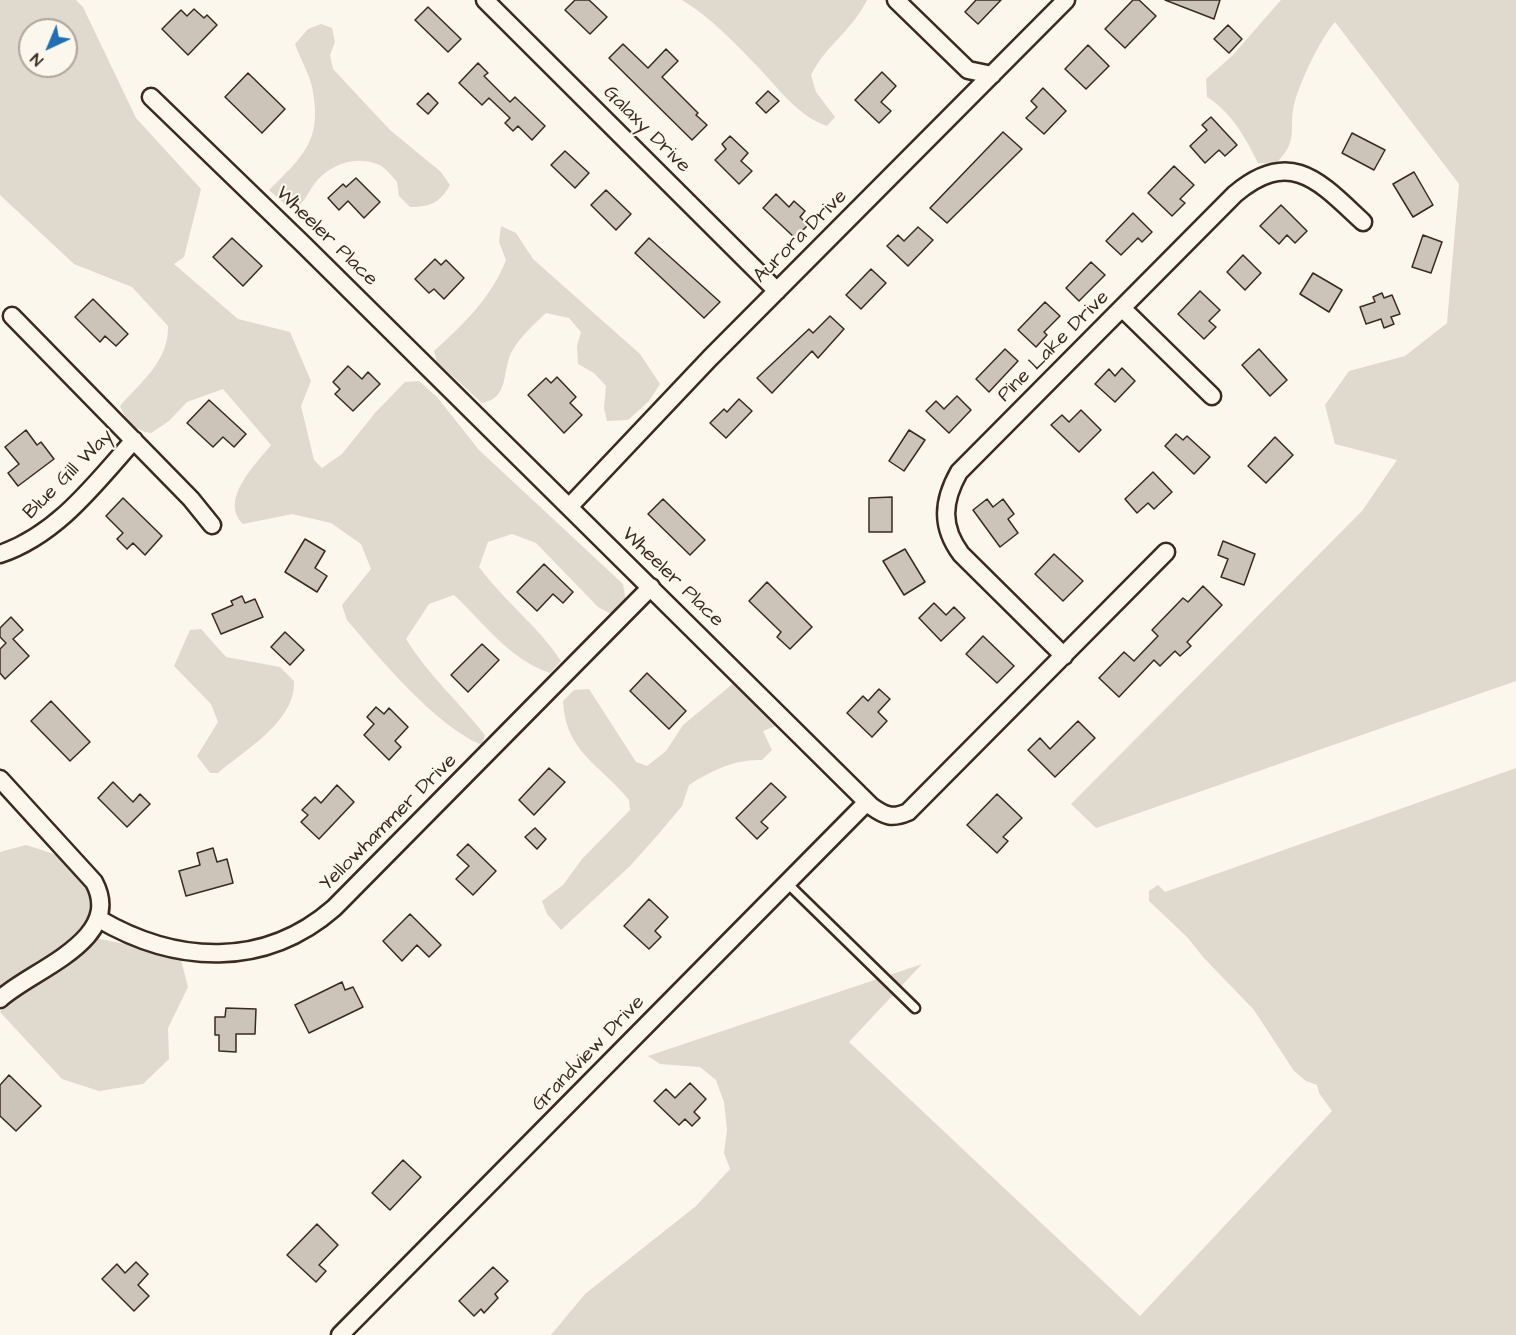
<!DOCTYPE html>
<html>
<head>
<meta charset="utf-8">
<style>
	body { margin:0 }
	#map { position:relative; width:1516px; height:1335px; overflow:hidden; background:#fbf7ec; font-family:"Architects Daughter",sans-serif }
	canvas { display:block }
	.north { position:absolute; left:18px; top:18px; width:60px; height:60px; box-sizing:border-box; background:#fbf7ec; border:2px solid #aea59a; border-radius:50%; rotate:224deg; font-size:16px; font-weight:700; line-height:24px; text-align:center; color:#3b2a1e }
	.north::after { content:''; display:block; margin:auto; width:21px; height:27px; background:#1f6fb2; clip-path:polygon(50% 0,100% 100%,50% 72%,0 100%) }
</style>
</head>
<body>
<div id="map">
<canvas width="1516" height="1335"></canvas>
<div class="north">N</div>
</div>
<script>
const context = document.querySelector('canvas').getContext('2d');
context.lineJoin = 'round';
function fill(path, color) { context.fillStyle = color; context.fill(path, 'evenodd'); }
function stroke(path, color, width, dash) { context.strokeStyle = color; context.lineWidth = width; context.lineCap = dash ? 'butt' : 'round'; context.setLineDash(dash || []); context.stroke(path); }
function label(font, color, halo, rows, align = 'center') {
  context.font = font + ' "Architects Daughter",sans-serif'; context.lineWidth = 4.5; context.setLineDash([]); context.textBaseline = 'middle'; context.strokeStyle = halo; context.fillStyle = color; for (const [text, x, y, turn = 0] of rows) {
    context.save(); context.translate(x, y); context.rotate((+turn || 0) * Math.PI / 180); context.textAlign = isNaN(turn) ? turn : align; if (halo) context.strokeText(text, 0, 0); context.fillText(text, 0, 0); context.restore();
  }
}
fill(new Path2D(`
	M0,0h76l7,7 53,111 65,71 -17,68 -10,7 64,55 52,13 21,49 -10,25 13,54 8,8 20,-14 33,-41 30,-31 14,-1 18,16 42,53 144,134 3,18 -13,13 -15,-8 -62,-64 -24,-9 -24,8 -9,25c25,34 59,59 82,94l-11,12c-40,-13 -66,-50 -96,-78l-25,9 -23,35c22,36 53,63 79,96l-3,10c-46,-19 -102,-86 -135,-125l-5,-15 29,-36 -10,-25 -30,-21 -39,-9 -49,10c-24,-24 12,-59 28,-79l-48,-56 -36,13 -18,19 -18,12c-16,-2 -24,-12 -31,-27 21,-24 49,-45 48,-80l-36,-39 -58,-23 -74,-69zM30,30h36v36h-36z
	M682,0h185c-15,31 -41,45 -56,75l5,17 19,25 -8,9c-29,-10 -48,-37 -69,-59 -23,-24 -48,-50 -76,-67z
	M1281,0h235v681l-420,147 -25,-24 291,-293 35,-51 -62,-16 -10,-39 24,-34 56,-15 42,-33 12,-139 -124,-162c-15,18 -33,55 -40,79 -8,27 6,39 -20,63l-17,-1c-13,-26 -26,-50 -51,-66l-1,-18 26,-23z
	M321,24l11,4 3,14 -5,13 3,14 57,61 51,42 9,13c-10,18 -20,22 -40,22l-11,-11 -2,-14c-5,-6 -13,-16 -20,-18 -23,-9 -48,1 -62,19 -9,12 -10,21 -24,27l-22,-20c32,-32 53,-48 44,-98 -2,-16 -13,-33 -18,-48l13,-15z
	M501,226l15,7 17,26 107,95 20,30 -11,17 -21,19 -21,1 -3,-13 2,-22 -12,-13 -16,-9 -1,-18 4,-14 -12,-14 -23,-5c-11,10 -28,26 -35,40 -9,20 -2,45 -29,50l-45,-41 -3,-11c30,-27 57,-53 72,-91l-7,-18z
	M201,629l25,28 54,10 14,14c2,40 -49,69 -76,92h-8l-13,-17 21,-34 -7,-18 -37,-38 16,-36z
	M735,682l43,43 -15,6 9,19 -10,10c-28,-1 -51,11 -73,25l-7,21 -26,31 -26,29 -69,64 -14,-16 -5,-13 21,-16 19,-26 48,-49 -1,-10c-28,-35 -64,-48 -66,-99l11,-11 15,-1 47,73 11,4 19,-15 17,-26z
	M1516,768v567h-965l34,-41 111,-88 34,-37 -6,-16 3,-23 -3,-28 -8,-22 -16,-13 -40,-3 -12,-8 274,-92 -73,78 291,274 192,-205 -13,-18 -2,-8 -11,-4 -12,-10 -40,-61 -50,-52 -17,-21 -38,-36v-10l9,-6 7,7z
	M26,845c12,4 29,8 39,15 24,21 40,54 12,78 -23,20 -52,35 -77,52v-138z
	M95,938l35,7 51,15 7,27 -20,41 1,31 -26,25 -44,7 -37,-12 -62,-67 6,-9 71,-48z`), '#dfd9ce');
const building = new Path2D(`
	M575,0h14l18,17 -17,17 -25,-24z
	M976,0h25l-23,24 -13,-12z
	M1133,0h6l17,16 -31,32 -20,-19z
	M1165,0h55l-6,19z
	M428,7l33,32 -13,13 -33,-32z
	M194,9l10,9 3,-3 10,10 -29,30 -26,-26 19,-19 6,6z
	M1228,25l14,14 -13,14 -15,-14z
	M623,44l25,24 18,-19 12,12 -16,16 36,36 -2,2 11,10 -15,15 -83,-82z
	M1088,45l21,21 -23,23 -21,-20z
	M478,63l10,10 -4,3 26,26 5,-5 30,29 -13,14 -14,-14 -5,5 -8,-8 5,-5 -21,-20 -7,7 -23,-22z
	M882,72l14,14 -15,16 10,9 -12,12 -24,-23z
	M248,73l37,36 -23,24 -37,-36z
	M1043,88l23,23 -22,23 -18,-16 11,-11 -6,-6z
	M768,91l11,10 -13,12 -10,-10z
	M428,93l10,10 -10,11 -11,-10z
	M1211,117l26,28 -12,11 -6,-6 -14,13 -15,-17 17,-16 -5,-5z
	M1003,132l19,17 -75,74 -17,-15z
	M1352,133l33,17 -11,20 -32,-17z
	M730,136l18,17 -7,8 11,10 -13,13 -24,-24 11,-11 -4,-5z
	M565,151l24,22 -14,15 -24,-23z
	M1174,166l20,19 -14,14 5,4 -13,13 -24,-23z
	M1414,172l19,33 -20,12 -20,-33z
	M356,178l24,24 -16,16 -16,-17 -9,9 -11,-12 15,-14 3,3z
	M606,190l25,24 -15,16 -25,-25z
	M776,194l13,13 5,-6 11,10 -5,6 8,8 -13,13 -32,-30z
	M1281,205l26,26 -12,12 -8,-8 -8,9 -19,-18z
	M1133,213l19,19 -10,10 -4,-4 -17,17 -15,-14z
	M918,227l15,13 -25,26 -21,-20 11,-11 6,6z
	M1423,235l19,7 -11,31 -19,-6z
	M232,238l30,28 -19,20 -30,-29z
	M649,238l71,64 -16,16 -69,-65z
	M1243,255l18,18 -16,17 -18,-18z
	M435,259l6,6 5,-5 18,18 -20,21 -10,-10 -5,4 -14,-14z
	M1091,262l14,13 -26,26 -13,-13z
	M871,269l15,14 -25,26 -15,-14z
	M1313,273l29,17 -13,22 -29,-18z
	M1200,291l20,19 -11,11 7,6 -12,12 -26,-25z
	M1382,293l2,5 8,-3 8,19 -9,3 3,7 -10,4 -3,-9 -15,5 -6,-17 15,-5 -2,-5z
	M93,299l35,35 -12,12 -11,-10 -5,6 -25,-25z
	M1045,302l15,14 -16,16 3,3 -11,12 -18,-17z
	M830,316l14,13 -26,29 -6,-7 -40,42 -15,-15 52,-49 4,4z
	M1005,349l13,12 -29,31 -13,-13z
	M1259,349l28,31 -17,16 -28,-31z
	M348,366l14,13 6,-7 12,12 -27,27 -18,-17 5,-5 -7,-7z
	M1122,368l13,13 -20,21 -20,-18 14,-15 6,7z
	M557,377l19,20 -6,6 12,12 -18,18 -36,-38 18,-17 5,5z
	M957,396l14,14 -22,23 -23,-22 10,-10 8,8z
	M739,399l13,12 -26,27 -16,-15 14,-14 3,3z
	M209,400l37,34 -12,13 -11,-10 -10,10 -26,-24z
	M1081,410l20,20 -22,22 -28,-27 11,-10 7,7z
	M26,430l11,15 4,-3 13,17 -36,27 -10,-13 11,-9 -14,-17z
	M909,430l16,10 -21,31 -15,-10z
	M1176,434l7,6 4,-4 23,21 -16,17 -29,-28z
	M1275,437l18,18 -27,28 -18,-17z
	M1153,472l19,20 -18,17 -6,-6 -11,10 -12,-14z
	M892,497v35h-23v-34z
	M123,498l39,38 -17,19 -12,-12 -6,6 -10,-10 6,-6 -17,-17z
	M663,499l42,41 -15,15 -42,-41z
	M987,499l6,8 10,-8 11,15 -6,5 10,14 -18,14 -27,-37z
	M305,539l20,12 -10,17 12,8 -10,16 -32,-20z
	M1223,541l32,13 -11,31 -23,-8 7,-18 -10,-4z
	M905,549l20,33 -21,13 -21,-34z
	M1054,554l29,27 -20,20 -28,-27z
	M544,564l29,28 -10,11 -10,-9 -16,17 -20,-19z
	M767,582l45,45 -22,22 -13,-12 4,-5 -32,-31z
	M1203,586l19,19 -35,37 4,4 -11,10 -5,-5 -15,15 -6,-6 -35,37 -20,-19 25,-26 10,9 24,-25 -6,-6 31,-32 5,4z
	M242,596l3,7 10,-4 8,18 -42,17 -9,-20 21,-9 -2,-4z
	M934,603l12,12 8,-8 11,11 -24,23 -22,-23z
	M11,617l12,13 -10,9 16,17 -24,23 -5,-6v-24l6,-6 -6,-6v-9z
	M285,632l19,18 -14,15 -19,-18z
	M983,636l31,30 -17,17 -31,-29z
	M482,644l17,16 -31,32 -17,-17z
	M647,673l39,38 -17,18 -39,-38z
	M879,689l11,10 -12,13 9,9 -15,16 -25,-24 16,-17 5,5z
	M51,701l39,41 -20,19 -39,-40z
	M376,707l8,7 5,-6 19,19 -13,14 6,6 -12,13 -25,-25 10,-11 -7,-7z
	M1078,721l17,17 -40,39 -27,-27 12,-12 10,11z
	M549,768l16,14 -31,33 -15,-15z
	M113,782l20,20 7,-8 10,10 -23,23 -29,-29z
	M771,783l15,14 -25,25 7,6 -11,11 -21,-21z
	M337,785l17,17 -35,37 -18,-17 7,-7 -6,-5 13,-13 6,6z
	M997,794l25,24 -19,19 5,4 -11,12 -30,-28z
	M535,828l11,11 -9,10 -12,-12z
	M468,844l28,27 -23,24 -17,-16 13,-13 -12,-11z
	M213,848l4,14 10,-3 6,24 -47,13 -7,-25 21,-6 -3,-12z
	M649,899l19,18 -13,14 6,6 -12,12 -25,-23z
	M410,914l31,31 -12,12 -12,-12 -15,16 -19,-20z
	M342,982l3,8 8,-3 10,20 -54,26 -14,-28z
	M226,1008l30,1 -1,25h-19v18l-17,-1v-16h-4v-18h10z
	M9,1075l32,31 -25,25 -16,-15v-31z
	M690,1083l16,16 -12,13 6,6 -8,8 -7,-7 -6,6 -25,-24 12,-12 9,9z
	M403,1160l18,17 -31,33 -18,-17z
	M317,1224l21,21 -19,20 7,6 -10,11 -29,-27z
	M136,1262l12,12 -10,11 11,11 -15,15 -32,-32 15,-15 8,9z
	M493,1267l15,14 -13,13 3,4 -14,15 -3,-4 -7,7 -15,-15z`);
fill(building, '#ccc4b9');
stroke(building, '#3b2a1e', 1.5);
const lane = new Path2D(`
	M787,883l128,125`);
const street = new Path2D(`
	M485,0l292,291
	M896,0l72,70 24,5
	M151,97l153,148 567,561c14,10 21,13 37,6l258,-260
	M1122,308l90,88
	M12,316l179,183 21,26
	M569,507l141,-149 356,-358
	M0,554c57,-19 95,-70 134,-114
	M1064,656l-103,-102c-20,-27 -19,-52 -2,-82l276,-278c56,-47 85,-12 128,28
	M0,779l94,103c31,58 -61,87 -94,117
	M99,919c77,45 165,50 235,-11l317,-321
	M340,1335l527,-533`);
stroke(lane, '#3b2a1e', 13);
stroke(street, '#3b2a1e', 21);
stroke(lane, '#fbf7ec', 8);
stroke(street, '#fbf7ec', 16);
label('20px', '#3b2a1e', '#fbf7ec', [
	["Galaxy Drive",646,130,45],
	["Wheeler Place",326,237,44],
	["Aurora Drive",801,237,-45],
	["Pine Lake Drive",1054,347,-45],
	["Blue Gill Way",69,475,-45],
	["Wheeler Place",672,578,44],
	["Yellowhammer Drive",389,823,-45],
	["Grandview Drive",589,1054,-46]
]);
</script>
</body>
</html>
